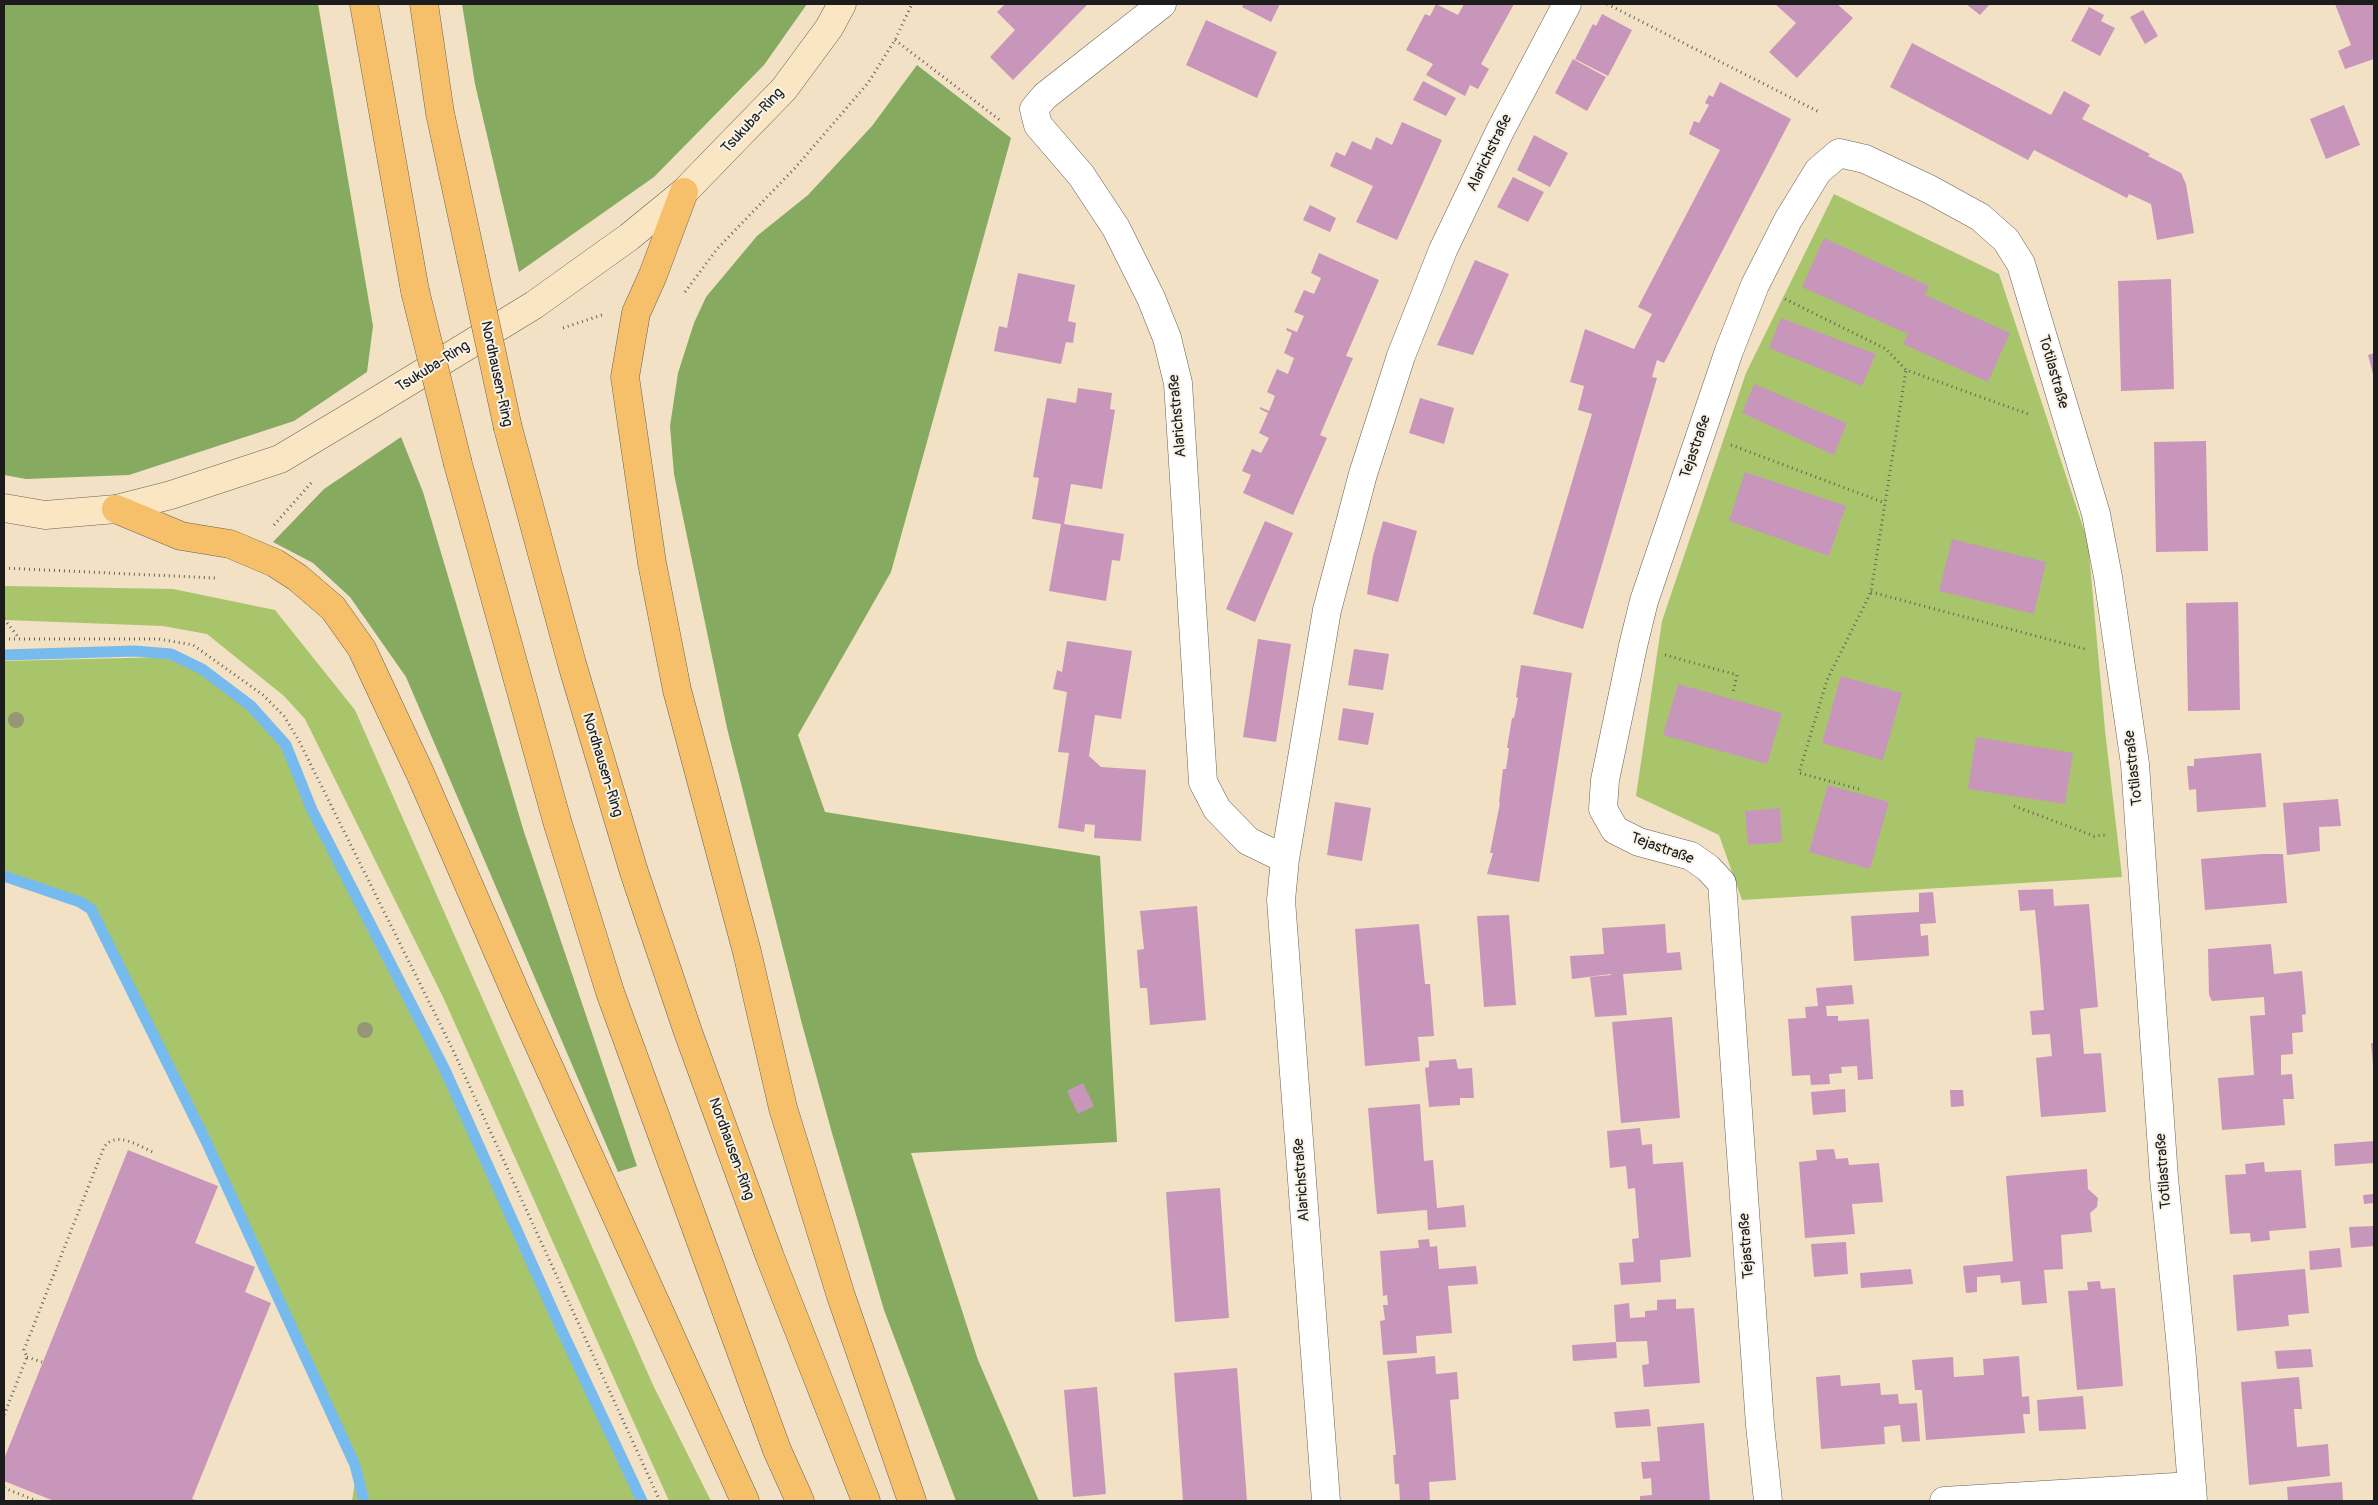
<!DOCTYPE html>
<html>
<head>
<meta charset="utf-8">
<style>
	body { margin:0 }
	#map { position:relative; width:2378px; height:1505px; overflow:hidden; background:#f2e1c4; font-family:Pangolin,sans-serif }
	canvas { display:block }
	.frame { position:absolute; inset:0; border:5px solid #1c1c1c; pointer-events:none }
</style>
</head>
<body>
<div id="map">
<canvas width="2378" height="1505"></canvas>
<div class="frame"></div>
</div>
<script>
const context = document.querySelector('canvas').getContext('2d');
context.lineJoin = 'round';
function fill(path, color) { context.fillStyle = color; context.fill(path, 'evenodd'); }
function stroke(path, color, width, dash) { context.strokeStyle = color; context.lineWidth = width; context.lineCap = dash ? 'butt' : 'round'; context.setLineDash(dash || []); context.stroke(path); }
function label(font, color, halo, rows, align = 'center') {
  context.font = font + ' Pangolin,sans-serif'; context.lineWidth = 4; context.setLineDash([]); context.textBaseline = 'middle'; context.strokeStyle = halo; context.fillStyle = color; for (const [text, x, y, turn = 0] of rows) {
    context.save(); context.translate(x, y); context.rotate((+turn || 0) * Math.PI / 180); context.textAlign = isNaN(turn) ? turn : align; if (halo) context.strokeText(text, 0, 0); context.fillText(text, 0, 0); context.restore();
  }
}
fill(new Path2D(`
	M1834,194l165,80 89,268 17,188 17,147 -380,23 -23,-65 -83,-39 26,-175 84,-248z
	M5,586l168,3 102,21 80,100 298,675 58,116h-42l-226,-504 -138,-278 -21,-23 -77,-62 -44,-8 -158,-6z
	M168,657l19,6 17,10 54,40 27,37c122,249 242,498 354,751h-287l5,-32 -65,-133 -99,-214 -106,-215 -83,-28v-218z`), '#a9c56b');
fill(new Path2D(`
	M4,4h314l55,322 -6,46 -73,49 -165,54 -103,4 -22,-4z
	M462,4h345l-43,61 -110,112 -135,95 -44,-188z
	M917,65l94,73 -120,434 -93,163 27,77 275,44 17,286 -206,11 67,207 61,141h-83l-72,-191 -52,-177 -30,-109 -75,-296 -53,-254 -4,-48 8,-53 16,-50 12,-26 51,-61 51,-41 64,-69z
	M401,437l22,55 101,340 113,334 -19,6 -212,-495 -56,-80 -37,-34 -40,-21 51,-53z`), '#86aa5f');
stroke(new Path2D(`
	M4,655l130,-4 37,3 31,15 49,37 35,39 26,65 133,260 118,263 79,168
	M4,876l76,26 11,7 114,230 150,326 9,36`), '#77baed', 11);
fill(new Path2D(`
	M1005,4h83l-75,76 -23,-23 25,-27 -18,-18z
	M1244,4h36l-9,18 -29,-15z
	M1436,4l22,11 6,-11h50l-33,60 8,5 -11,20 -8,-4 -5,11 -39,-21 7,-11 -27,-14 19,-36 5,2z
	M1775,4h62l16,14 -56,60 -28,-26 27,-29z
	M1966,4h24l-10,11z
	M2335,4h39v55l-29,10 -7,-18 13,-6z
	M2089,7l15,8 -3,6 14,7 -15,28 -29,-15z
	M2143,10l15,26 -13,8 -15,-27z
	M1602,14l30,16 -24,46 -33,-17 18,-35 3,2z
	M1206,20l71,32 -20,46 -71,-33z
	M1912,43l139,72 13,-24 26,14 -8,14 68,35 -2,2 33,17 5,11 8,49 -37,7 -6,-36 -22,-10 -2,4 -93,-48 -6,10 -138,-73z
	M1573,59l33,18 -19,34 -32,-18z
	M1423,81l33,17 -10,18 -33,-16z
	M1720,82l71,37 -127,244 -7,-3 -5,17 5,1 -74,251 -50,-15 59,-200 -14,-4 6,-24 -14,-4 15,-53 49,20 18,-35 -14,-7 82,-157 -31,-16 5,-13 5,2 10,-18 -4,-2 4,-8 4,2z
	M2344,105l16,40 -34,14 -16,-40z
	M1402,122l40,18 -45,100 -41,-18 17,-36 -43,-20 6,-14 9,4 7,-15 19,9 5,-13 16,8z
	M1534,135l34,18 -18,34 -33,-17z
	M1513,177l31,15 -16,30 -31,-15z
	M1310,205l26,13 -6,14 -27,-12z
	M1824,238l105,48 -4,9 85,38 -22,49 -85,-38 5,-10 -106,-47z
	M1319,253l60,27 -33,76 7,2 -33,77 7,3 -34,77 -50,-22 8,-18 -9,-4 10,-22 9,4 8,-15 -10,-5 9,-20 -8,-4v-2l9,4 6,-15 -8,-4 10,-23 11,5 6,-16 -10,-5 8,-20 -6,-3 1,-2 10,4 7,-16 -10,-4 10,-22 10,4 7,-16 -10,-5z
	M1475,260l34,14 -36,81 -36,-10z
	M1018,273l57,12 -7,36 8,2 -3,20 -7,-1 -5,22 -67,-13 5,-25 8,2z
	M2171,279l3,110 -53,2 -3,-110z
	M1781,318l95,36 -14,32 -93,-38z
	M2374,353v20l-1,1 -5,-19z
	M1754,384l93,39 -13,32 -92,-42z
	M1078,388l34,5 -2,16 5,1 -13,79 -31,-5 -7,40 60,10 -4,27 -8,-1 -6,41 -57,-10 12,-67 -29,-5 7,-41 -6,-1 14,-79 29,5z
	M1420,398l34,10 -10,36 -35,-11z
	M2206,441l2,110 -52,1 -2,-110z
	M1745,472l101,34 -17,50 -100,-35z
	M1265,521l28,12 -38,89 -29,-13z
	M1383,521l34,10 -19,71 -31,-8 6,-38z
	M1952,539l94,23 -12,52 -95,-23z
	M2238,602l2,108 -52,1 -2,-108z
	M1258,639l33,5 -15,98 -33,-5z
	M1067,641l65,10 -11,68 -26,-4 -6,41 12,11 45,3 -5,71 -47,-3 1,-13 -10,-1 -1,8 -26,-4 11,-75 -11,-1 9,-60 -14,-3 4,-19 5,2z
	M1354,649l35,5 -6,36 -35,-5z
	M1521,665l51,8 -33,209 -52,-8 6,-21h-3l10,-50h-1l4,-34h3l3,-21h-2l5,-30h2l4,-20 -2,-1z
	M1841,676l61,17 -19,67 -61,-17z
	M1678,684l104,29 -15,51 -104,-29z
	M1343,708l31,5 -6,32 -30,-5z
	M1976,737l97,16 -8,51 -97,-15z
	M2261,753l5,54 -69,5 -1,-23 -7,1 -2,-24h7v-7z
	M1828,785l61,17 -19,67 -61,-17z
	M2338,799l3,27 -22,1 1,24 -33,4 -4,-52z
	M1335,802l36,6 -9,53 -35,-6z
	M1780,808l2,34 -34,3 -3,-34z
	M2262,854h21l4,49 -82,7 -4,-51z
	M2053,889l1,17 35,-2 9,103 -18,2 4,45 17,-1 5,59 -65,5 -5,-59 16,-2 -2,-22 -18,1 -2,-24 14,-1 -4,-50 -5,-50 -15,1 -2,-21z
	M1933,892l3,31 -16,1 1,12 7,-1 1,21 -75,5 -3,-45 68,-4v-19z
	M1197,906l9,114 -56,5 -3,-37h-7l-3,-38 7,-1 -4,-38z
	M1509,915l7,90 -32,2 -7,-91z
	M1419,924l6,60h5l4,52 -16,1 2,24 -55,5 -10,-137z
	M1665,924l2,29 13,-1 2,18 -59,4 4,41 -32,2 -5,-40 21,-2v-1l-39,5 -2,-23 34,-2 -2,-26z
	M2271,944l3,30 28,-3 4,43 -4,1 1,17 -11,1 1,21 -12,1v20l11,-1 2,25h-11l2,26 -63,5 -4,-52 36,-3 -4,-59 15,-1 -1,-18 -52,4 -3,-6 -1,-46z
	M1852,985l2,19 -28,2 1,10h11v5l31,-2 4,60 -15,1 -1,-14 -16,1 1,6 -13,1 1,10 -19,1 -1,-10 -18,1 -4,-57 18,-1 -1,-11 13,-1 -2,-18z
	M1672,1017l8,101 -59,5 -9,-101z
	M2371,1043h3v21h-1z
	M1456,1059l2,10 14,-1 2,30h-14v7l-31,2 -4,-39 4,-1v-6z
	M1083,1083l11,23 -16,8 -11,-23z
	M1845,1089l1,23 -33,3 -2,-23z
	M1950,1090h13l1,16 -13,1z
	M1420,1104l4,57 9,-1 4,48 27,-3 2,22 -38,3 -1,-20 -50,4 -9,-106z
	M1640,1128l2,17 10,-1 1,20 30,-2 8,95 -31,3 1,22 -40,3 -2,-22 15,-1 -2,-23 7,-1 -2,-24 -2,-26 -7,1 -2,-23 -16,2 -3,-37z
	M2374,1141v22l-39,3 -1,-22z
	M1834,1149l2,10 12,-1 1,7 30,-2 4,39 -31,2 3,30 -50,4 -6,-76 18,-2 -1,-10z
	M128,1150l90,36 -23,57 60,24 -10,25 26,11 -79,196 7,2h-145l-50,-20v-22z
	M2264,1162l1,10 36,-2 5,58 -37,3 1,9 -19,2 -1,-9 -20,1 -5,-59 21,-1 -1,-10z
	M2087,1169l1,20 10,9 -1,9 -7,6 2,19 -31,3 2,34 -19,1 3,33 -25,2 -2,-24 -19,2 -1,-8 -23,2v15l-11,1 -3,-27 50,-5 -7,-85z
	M1220,1188l9,130 -54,4 -9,-130z
	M2374,1194v9l-10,1 -1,-9z
	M2374,1226v20l-23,2 -2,-21z
	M1429,1239l1,8 7,-1 2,23 37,-3 2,18 -30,2 4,47 -36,3 1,17 -34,2 -3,-34 5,-1 -2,-15h5l-1,-10 -4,1 -3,-45 39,-3 -1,-8z
	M1846,1242l2,32 -34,3 -3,-33z
	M2340,1248l2,19 -32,3 -1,-19z
	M1911,1269l2,15 -52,4 -1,-15z
	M2305,1269l4,44 -21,2 1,11 -52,5 -4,-56z
	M2100,1281l1,8 14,-1 8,98 -46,4 -9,-99 20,-1 -1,-8z
	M1676,1299v10l18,-1 6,75 -56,4 -2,-22 7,-1 -2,-23 -31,1 -2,-37 15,-2 1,15 15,-1v-6l12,-1v-10z
	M1616,1342l1,16 -44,3 -1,-16z
	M2311,1349l2,18 -36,2 -2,-18z
	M1435,1356l1,18 21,-2 2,27 -9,1 6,80 -27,2 1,19h-30l-1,-17h-4l-2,-29h3l-9,-94z
	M2019,1356l3,41 7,-1 1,18h-7l2,19 -99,7 -4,-50h-7l-3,-30 41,-3 1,20 30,-2 -1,-16z
	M1237,1368l10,133h-64l-9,-128z
	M1840,1375l1,11 39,-3 1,12 17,-1 1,10 18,-1 3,38 -18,1 -2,-17 -16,2 1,17 -64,5 -5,-72z
	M2299,1377l3,32h-8l3,38 31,-3 2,32 -81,9 -8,-103z
	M1097,1387l9,107 -33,3 -9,-107z
	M2083,1396l3,33 -47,2 -2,-31z
	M1649,1409l2,17 -35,2 -2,-16z
	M1704,1423l6,78h-70v-5l12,-1 -1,-17 -8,1 -2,-17 19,-1 -3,-34z
	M2342,1482l1,19h-55l-1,-14z`), '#c896bb');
const minor = new Path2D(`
	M1162,4l-117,92 -11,13 4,16 43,50 35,53 35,70 16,40 11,45 25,399 14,27 31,32 37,18
	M1326,1501l-45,-601 4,-41 42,-249 36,-136 38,-118 42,-106 57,-119 67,-127
	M1768,1501l-8,-76 -38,-542 -14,-15 -17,-12 -52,-14 -24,-12 -12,-21 2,-29 28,-134 11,-45 85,-250 26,-66 33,-65 30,-49 21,-18 26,6 64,30 51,28 26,23 15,24 75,250 12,63 27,187 29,414 18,180 11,143
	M1944,1501l248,-15`);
const secondary = new Path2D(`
	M4,508l41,7 71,-6 55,-14 109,-36 82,-49 172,-105 95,-68 55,-45 100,-103 45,-61 13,-24`);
const trunk = new Path2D(`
	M364,4l51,287
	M424,4l16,109 31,144
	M684,192l-31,83 -17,38 -11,64 27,186 25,127 70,262 36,156 58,188 71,205
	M508,428l64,236 62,208 54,160 82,225 96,244
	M458,464l99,357 53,171 167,458 23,51
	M116,509l65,27 49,8 45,19 23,15 35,30 29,41 58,124 101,232 224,496`);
stroke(minor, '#676157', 29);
stroke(secondary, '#676157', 29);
stroke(trunk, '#676157', 29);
stroke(new Path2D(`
	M1607,4l212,108
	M895,40l106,81
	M685,292l32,-43 78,-81 73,-85 27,-43 17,-36
	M1785,299l101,50 20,21 125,45
	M563,328l39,-13
	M1731,445l154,58
	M274,525l39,-44
	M4,568l211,10
	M1871,592l214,57
	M4,619l15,19
	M4,639h155l34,6 70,50 21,21 15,25 153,307 208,453
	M1665,655l72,20 -4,17
	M1859,789l-60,-16 28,-93 44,-88 35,-222
	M2014,806l80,30 12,-1
	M27,1357l15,5
	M4,1415l23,-58 -3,-7 80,-203c13,-17 34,-1 51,6
	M4,1488l33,13`), '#676157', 3, [1, 4]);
stroke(minor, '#fff', 28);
stroke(secondary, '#fbe6c4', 28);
stroke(trunk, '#f6c06b', 28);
const trunkBridge = new Path2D(`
	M471,257l37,171
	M415,291l43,173`);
stroke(trunkBridge, '#676157', 29, []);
stroke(trunkBridge, '#f6c06b', 28);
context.fillStyle = '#979577';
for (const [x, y] of [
	[16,720],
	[365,1030]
]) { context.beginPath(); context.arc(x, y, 8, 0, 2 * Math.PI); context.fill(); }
label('15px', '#1c1c1c', '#f7f3e8', [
	["Tsukuba-Ring",753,121,-47],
	["Alarichstraße",1490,153,-64],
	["Tsukuba-Ring",433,367,-32],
	["Totilastraße",2053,372,74],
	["Nordhausen-Ring",496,374,78],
	["Alarichstraße",1178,416,-95],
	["Tejastraße",1696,447,-71],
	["Nordhausen-Ring",602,765,73],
	["Totilastraße",2134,768,-96],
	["Tejastraße",1662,849,20],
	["Nordhausen-Ring",731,1149,70],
	["Totilastraße",2164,1171,-94],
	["Alarichstraße",1302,1180,-94],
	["Tejastraße",1747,1246,-94]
]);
</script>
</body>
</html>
